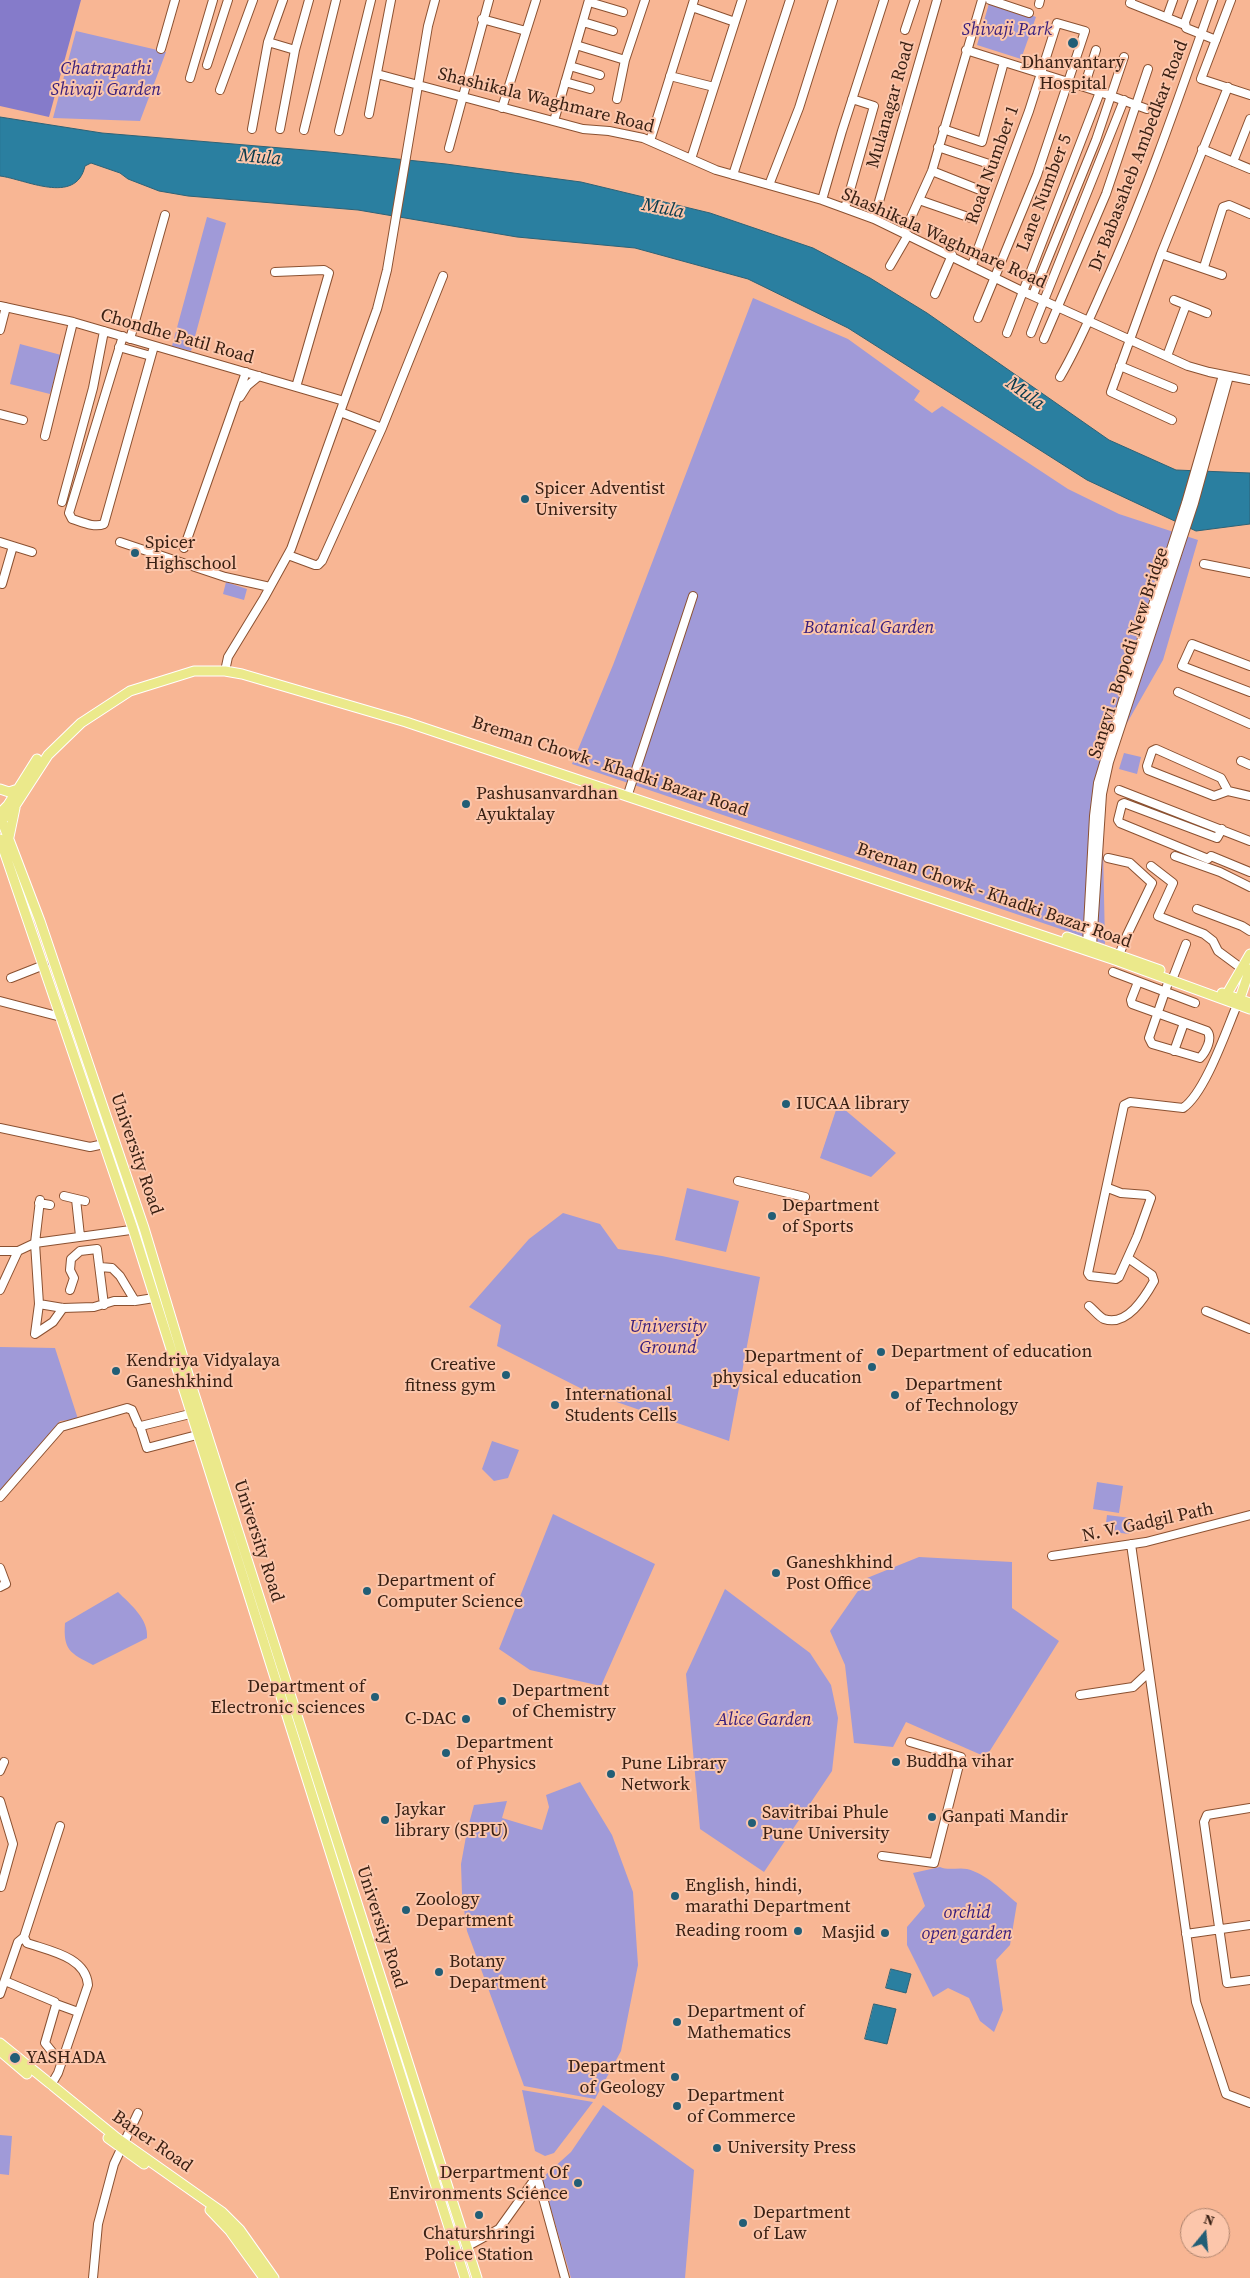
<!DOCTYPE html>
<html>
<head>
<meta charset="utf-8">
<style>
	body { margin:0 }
	#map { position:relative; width:1250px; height:2278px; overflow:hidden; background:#f8b694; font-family:"Source Serif 4",serif }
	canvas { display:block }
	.north { position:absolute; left:1180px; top:2208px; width:50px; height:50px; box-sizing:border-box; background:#fcc6ab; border:1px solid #ae846e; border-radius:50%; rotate:17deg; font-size:14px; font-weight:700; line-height:20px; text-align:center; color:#392013 }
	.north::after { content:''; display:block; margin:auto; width:18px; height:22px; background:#225e76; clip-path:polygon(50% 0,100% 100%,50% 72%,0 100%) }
</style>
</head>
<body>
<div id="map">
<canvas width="1250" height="2278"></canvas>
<div class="north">N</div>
</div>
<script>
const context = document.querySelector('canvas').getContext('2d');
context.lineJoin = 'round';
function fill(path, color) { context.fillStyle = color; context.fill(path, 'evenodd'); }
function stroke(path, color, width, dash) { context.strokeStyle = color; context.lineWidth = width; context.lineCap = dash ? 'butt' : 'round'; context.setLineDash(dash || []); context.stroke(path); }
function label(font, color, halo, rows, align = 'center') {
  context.font = font + ' "Source Serif 4",serif'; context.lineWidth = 4; context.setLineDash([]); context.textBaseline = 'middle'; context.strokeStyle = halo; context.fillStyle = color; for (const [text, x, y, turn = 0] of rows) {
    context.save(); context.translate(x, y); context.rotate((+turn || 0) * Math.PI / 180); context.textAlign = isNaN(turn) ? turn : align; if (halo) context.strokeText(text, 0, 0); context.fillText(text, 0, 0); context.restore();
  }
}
fill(new Path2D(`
	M990,0l46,17 -15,42 -44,-14z
	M76,31l90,21 -26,69 -87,-3z
	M207,217l19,6 -35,128 -19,-5z
	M753,298l95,41 72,52 -6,9 18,13 10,-7 126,83 51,25 79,26 -35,120 -44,77 -7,28 -7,37 -2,46 2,96 -533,-180 41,-99z
	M20,344l41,11 -11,39 -40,-10z
	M226,582l21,7 -3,11 -21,-6z
	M1124,753l17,4 -4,17 -18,-5z
	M838,1104l58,49 -25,24 -51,-19z
	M687,1188l52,13 -13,51 -51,-12z
	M563,1213l37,11 18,25 44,7 98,21 -31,164 -141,-49 -91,-46 4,-21 -32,-18 60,-68z
	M0,1347l55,1 23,71 -18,2 -60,69z
	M492,1441l27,9 -11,28 -14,3 -12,-12z
	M1097,1482l26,4 -4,27 -26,-4z
	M553,1514l102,50 -54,122 -71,-16 -31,-21z
	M1107,1515l24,3 -2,16 -24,-3z
	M919,1557l93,5v46l47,33 -73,116 -80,-35 -13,25 -39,-4 -9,-78 -15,-34 37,-53z
	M725,1589l85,64 21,32 7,33 -6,53 -68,101 -64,-43 -14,-155z
	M118,1592c12,12 31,27 29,46l-54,27c-23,-12 -30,-15 -28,-42z
	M580,1782l32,53 21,57 5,73 -17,86 -26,48 -71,-13 -57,-155 -5,-37 -1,-30 6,-33 7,-26 33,-4 -5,17 40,12 7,-23 -3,-12z
	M940,1867c9,4 18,0 27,2 20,5 35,22 50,34l-7,42 -14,15 7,50 -9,22 -14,-11 -11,-23 -21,-10 -15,9 -26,-52v-18l18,-21 -12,-33z
	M522,2090l71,12 -39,51 -9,3 -10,-5z
	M603,2105l91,65 -9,108h-114l-29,-100 29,-26z
	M0,2135l12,1 -3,39 -9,-1z`), '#a09ad8');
fill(new Path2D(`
	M0,0h81l-32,117 -49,-11z`), '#857bca');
const water = new Path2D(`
	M0,117l102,16 227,19 117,12 135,18 129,31 103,35 57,30 57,35 182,127 67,30 74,3v51l-54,7 -109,-51 -239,-152 -100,-49 -113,-31 -118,-11 -159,-27 -170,-14 -29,-5 -31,-12 -8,-6 -29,-10 -6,3c-9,40 -60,13 -85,10z
	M891,1969l20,5 -5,19 -20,-5z
	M874,2004l22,5 -9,35 -22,-5z`);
fill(water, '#2a7fa0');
stroke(water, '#2e6276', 1);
const minor = new Path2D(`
	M990,0l39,13
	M1131,0l-1,3 55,22
	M1193,0l-8,22 1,6 30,12
	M1231,0l-30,79 49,16
	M589,2l34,10
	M1039,4l1,-4
	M692,7l43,15
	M1168,14l5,-14
	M482,19l44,12
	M583,22l30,9
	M905,30l10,-30
	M268,42l27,8
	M576,45l49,15
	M161,49l14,-49
	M966,50l134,42 47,17
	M207,65l21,-65
	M570,66l30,9
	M377,74l206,55 26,2 34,7 73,32 106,30 52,19 148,72 166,75 21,6 41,8
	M670,76l44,11
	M190,78l23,-78
	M565,82l25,7
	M1084,87l12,-37
	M220,90l33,-90
	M617,99l8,-39 20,-60
	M502,108l34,-108
	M369,114l22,-114
	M554,121l35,-121
	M252,129l16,-87 15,-42
	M280,129l15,-79 14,-50
	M943,129l39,13 22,-80
	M304,130l32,-130
	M339,131l32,-131
	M650,141l44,-141
	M938,147l54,18
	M449,148l40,-148
	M1202,149l48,20
	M691,159l51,-159
	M1233,162l17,-43
	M932,171l48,19
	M733,175l57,-175
	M769,185l30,-77 34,-108
	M822,200l20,-69 42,-131
	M919,200l52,18
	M845,208l29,-102 -22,-7
	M874,219l63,-219
	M904,233l28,-62 50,-171
	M1161,254l61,21
	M972,265l57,-154 28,-88 28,8 -48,144 -59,143
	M890,266l18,-31
	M1204,267l19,-60 6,-2 21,9
	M275,272l49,-2 5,3 -33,114
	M935,294l17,-39
	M1033,295l63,-155 28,-83
	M1174,300l33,13
	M0,306l73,16 271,79
	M0,330l6,-23
	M1007,333l93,-241
	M1031,333l93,-233
	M123,336l-54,177 3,6c10,3 22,9 32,5l50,-178
	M130,339l35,-124
	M1044,339l62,-145 42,-125
	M119,347l32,9
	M1167,356l19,-51
	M1120,366l53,22
	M1060,377c17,-29 30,-59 43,-89 43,-94 76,-191 110,-288
	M240,397l7,-11 12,-10
	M340,412l42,16
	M0,414l23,6
	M1172,420l-61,-28 50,-138 67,-167
	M45,436l28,-114
	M62,502l31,-114 11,-57
	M0,542l32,10
	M120,542l105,35 45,10
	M184,548l62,-176
	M288,555l27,10h3l4,-4 60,-133 61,-152
	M1204,564l46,9
	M2,584l11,-38
	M1250,666l-58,-22 -10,22 68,26
	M225,671l3,-14 36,-59 27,-49 86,-240 10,-39 41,-244 7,-26
	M1178,692l72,32
	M1241,761l9,4
	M1119,790l131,51
	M629,791l64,-195
	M1228,791l-7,-13 -65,-29 -4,2 -5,15 1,4 66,26 14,-5 22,5
	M1222,829l-5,9 -93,-35 -2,1 -4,16 2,3 88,36 3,-3 39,16
	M1175,856l45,16 30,15
	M1108,858l22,5 22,20 -25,52 -8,20
	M1151,866l22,17 -15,33 46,18 9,7 5,10 23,17
	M1197,909l45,17 8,5
	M1087,944l7,-128 4,-33 40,-132 48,-148 37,-128
	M1092,946l10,-152 7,-32 85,-259 35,-127
	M1113,972l82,31
	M1174,975l12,-31
	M11,978l33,-13
	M1138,982l-7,18 1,4 75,27c6,7 -1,21 -7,27l-48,-14 -3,-6 20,-58
	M0,1001l61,16
	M1174,1051l10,-28
	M0,1128l90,19 14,-3
	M738,1181l67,16
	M1108,1188l13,5 26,2 4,3 -14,39 -18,40 -3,2 -26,-3 -2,-3 36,-168 6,-3 53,6c22,-15 43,-77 54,-103
	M64,1196l21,5
	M76,1199l4,37
	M40,1200l-5,43 4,61 24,4 31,-1 20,-6h21l19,-3
	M39,1203l11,2
	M0,1251h18
	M100,1267l12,1 8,8 15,25
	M0,1290l18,-39 17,-8 103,-14
	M70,1290l4,-12 -4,-8 1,-11 9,-8 17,-2 7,56
	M39,1304l-4,30 18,-12 10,-14
	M1089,1306c4,3 10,11 15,13 23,8 41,-22 50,-38l-2,-6 -24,-17
	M1206,1311l44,18
	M140,1426l7,22 50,-13
	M0,1497l61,-70 66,-19 5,2 6,14 3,2 49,-12
	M1131,1544l65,458 30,92 24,9
	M1052,1556l94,-14 104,-27
	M0,1568l6,16 -6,3
	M1080,1695l53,-8 16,-15
	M0,1771l4,-9
	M0,1801l13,43 -12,43
	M1250,1808l-43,7 -3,7 23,161 23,-3
	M882,1856l52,7 27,-106 -51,-15
	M1186,1934l64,-9
	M5,1981l50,21 1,3 -11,38 16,20
	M0,1994l18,-52 6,-5
	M56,2004l22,8
	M51,2085l7,-12 30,-88c-2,-28 -38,-34 -61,-42l-3,-6 36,-111
	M537,2176l28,102
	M466,2247l33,-18 38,-53
	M93,2278l5,-54 16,-60 24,-51`);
const major = new Path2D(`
	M0,789l9,3 9,-3
	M0,813l8,-8 29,-46
	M0,816l40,105 104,307 47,156 286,894
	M0,822l13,-13 35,-54 33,-32 49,-32 64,-20h31l17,3 164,48 712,239 132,48
	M9,837l6,-29
	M0,839l133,390 332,1049
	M1067,937l93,33
	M1222,993l28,10
	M1224,999l26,-45
	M1238,1004l12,-35
	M0,2043l117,95 105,74 18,18 34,48
	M0,2051l27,23
	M108,2138l36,26
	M210,2210l20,21 34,47`);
stroke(minor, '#8b5131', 10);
stroke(major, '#fff', 11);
stroke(minor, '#fff', 8);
stroke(major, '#ebe98b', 9);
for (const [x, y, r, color] of [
	[1073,43,6,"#225e76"],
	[525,499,5,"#225e76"],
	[135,553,5,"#225e76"],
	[466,804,5,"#225e76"],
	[786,1104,5,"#225e76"],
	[772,1216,5,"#225e76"],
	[881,1352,5,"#225e76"],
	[872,1367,5,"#225e76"],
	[116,1371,5,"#225e76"],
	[506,1375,5,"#225e76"],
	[895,1395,5,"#225e76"],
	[555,1405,5,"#225e76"],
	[776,1573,5,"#225e76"],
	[367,1591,5,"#225e76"],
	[375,1697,5,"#225e76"],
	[502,1701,5,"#225e76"],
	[466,1719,5,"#225e76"],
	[446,1753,5,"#225e76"],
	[896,1762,5,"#225e76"],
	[611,1774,5,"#225e76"],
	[932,1817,5,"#225e76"],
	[385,1820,5,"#225e76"],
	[752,1823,5,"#225e76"],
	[675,1896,5,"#225e76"],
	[406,1910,5,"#225e76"],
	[798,1931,5,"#225e76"],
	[885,1933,5,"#225e76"],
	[439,1972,5,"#225e76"],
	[677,2022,5,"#225e76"],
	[15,2058,6,"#225e76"],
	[675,2077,5,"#225e76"],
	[677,2106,5,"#225e76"],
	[717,2148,5,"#225e76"],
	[578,2183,5,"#225e76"],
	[479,2215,5,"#225e76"],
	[743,2223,5,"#225e76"]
]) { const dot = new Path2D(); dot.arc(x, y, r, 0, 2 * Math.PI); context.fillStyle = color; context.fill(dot); stroke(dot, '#fcc6ab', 2); }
label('italic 18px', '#381e7c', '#fcc6ab', [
	["Shivaji Park",1007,30],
	["Chatrapathi",106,69],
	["Shivaji Garden",106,90],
	["Botanical Garden",869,628],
	["University",668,1327],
	["Ground",668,1348],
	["Alice Garden",764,1720],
	["orchid",967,1913],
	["open garden",967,1934]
]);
label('18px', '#392013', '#fcc6ab', [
	["Dhanvantary",1073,63,"center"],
	["Hospital",1073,84,"center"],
	["Spicer Adventist",535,489],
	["University",535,510],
	["Spicer",145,543],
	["Highschool",145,564],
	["Pashusanvardhan",476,794],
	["Ayuktalay",476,815],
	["IUCAA library",796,1104],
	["Department",782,1206],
	["of Sports",782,1227],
	["Department of education",891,1352],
	["Department of",862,1357,"right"],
	["physical education",862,1378,"right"],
	["Kendriya Vidyalaya",126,1361],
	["Ganeshkhind",126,1382],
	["Creative",496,1365,"right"],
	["fitness gym",496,1386,"right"],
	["Department",905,1385],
	["of Technology",905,1406],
	["International",565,1395],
	["Students Cells",565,1416],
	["Ganeshkhind",786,1563],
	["Post Office",786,1584],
	["Department of",377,1581],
	["Computer Science",377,1602],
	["Department of",365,1687,"right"],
	["Electronic sciences",365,1708,"right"],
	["Department",512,1691],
	["of Chemistry",512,1712],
	["C-DAC",456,1719,"right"],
	["Department",456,1743],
	["of Physics",456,1764],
	["Buddha vihar",906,1762],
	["Pune Library",621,1764],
	["Network",621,1785],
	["Jaykar",395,1810],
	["library (SPPU)",395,1831],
	["Savitribai Phule",762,1813],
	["Pune University",762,1834],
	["Ganpati Mandir",942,1817],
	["English, hindi,",685,1886],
	["marathi Department",685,1907],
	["Zoology",416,1900],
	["Department",416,1921],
	["Reading room",788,1931,"right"],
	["Masjid",875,1933,"right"],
	["Botany",449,1962],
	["Department",449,1983],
	["Department of",687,2012],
	["Mathematics",687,2033],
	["YASHADA",26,2058],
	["Department",665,2067,"right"],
	["of Geology",665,2088,"right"],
	["Department",687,2096],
	["of Commerce",687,2117],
	["University Press",727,2148],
	["Derpartment Of",568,2173,"right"],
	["Environments Science",568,2194,"right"],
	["Department",753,2213],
	["of Law",753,2234],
	["Chaturshringi",479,2234,"center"],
	["Police Station",479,2255,"center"]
], 'left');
label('18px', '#392013', '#fcc6ab', [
	["Shashikala Waghmare Road",546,101,14],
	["Mulanagar Road",891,105,-74],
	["Dr Babasaheb Ambedkar Road",1139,156,-69],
	["Road Number 1",993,165,-70],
	["Lane Number 5",1045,193,-69],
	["Shashikala Waghmare Road",944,239,24],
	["Chondhe Patil Road",177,337,16],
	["Sangvi - Bopodi New Bridge",1129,653,-72],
	["Breman Chowk - Khadki Bazar Road",610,767,18],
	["Breman Chowk - Khadki Bazar Road",994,896,19],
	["University Road",136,1154,71],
	["N. V. Gadgil Path",1148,1523,-12],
	["University Road",258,1541,72],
	["University Road",381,1927,72],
	["Baner Road",152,2142,35]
]);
label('italic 19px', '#07394b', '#fcc6ab', [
	["Mula",260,158,5],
	["Mula",663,209,11],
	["Mula",1025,394,36]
]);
</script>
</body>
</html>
